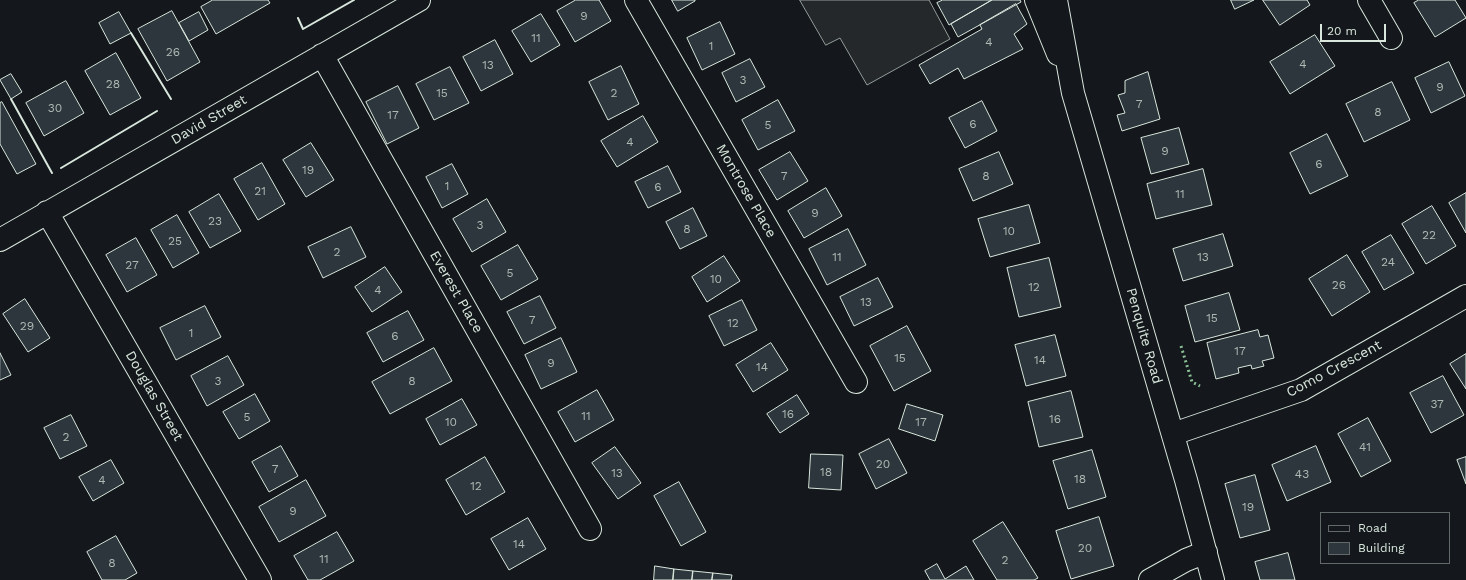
<!DOCTYPE html>
<html>
<head>
<meta charset="utf-8">
<style>
	body { margin:0 }
	#map { position:relative; width:1466px; height:580px; overflow:hidden; background:#14181c; font-family:"Work Sans",sans-serif }
	canvas { display:block }
	.legend { position:absolute; left:1320px; top:512px; width:130px; height:52px; box-sizing:border-box; background:#14181c; border:1px solid #626a69; margin:0; padding:5px 7px; list-style:none; font-size:12px; color:#d8e6dc }
	.legend li { display:flex; align-items:center; gap:8px; height:20px }
	.legend b { width:20px; border:1px solid #626a69 }
	.scale { position:absolute; left:1320px; top:24px; width:66px; height:18px; box-sizing:border-box; border:2px solid #d8e6dc; border-top:0; padding-left:5px; font-size:12px; line-height:14px; white-space:nowrap; color:#d8e6dc; -webkit-text-stroke:3px #14181c; paint-order:stroke }
</style>
</head>
<body>
<div id="map">
<canvas width="1466" height="580"></canvas>
<ul class="legend">
<li><b style="height:5px;background:#14181c"></b>Road</li>
<li><b style="height:11px;background:#2c363c"></b>Building</li>
</ul>
<div class="scale">20 m</div>
</div>
<script>
const context = document.querySelector('canvas').getContext('2d');
context.lineJoin = 'round';
function fill(path, color) { context.fillStyle = color; context.fill(path, 'evenodd'); }
function stroke(path, color, width, dash) { context.strokeStyle = color; context.lineWidth = width; context.lineCap = dash ? 'butt' : 'round'; context.setLineDash(dash || []); context.stroke(path); }
function label(font, color, halo, rows, align = 'center') {
  context.font = font + ' "Work Sans",sans-serif'; context.lineWidth = 3; context.setLineDash([]); context.textBaseline = 'middle'; context.strokeStyle = halo; context.fillStyle = color; for (const [text, x, y, turn = 0] of rows) {
    context.save(); context.translate(x, y); context.rotate((+turn || 0) * Math.PI / 180); context.textAlign = isNaN(turn) ? turn : align; if (halo) context.strokeText(text, 0, 0); context.fillText(text, 0, 0); context.restore();
  }
}
const parking = new Path2D(`
	M800,0h129l21,39 -83,46 -27,-47 -14,7z`);
fill(parking, '#24282b');
stroke(parking, '#939e99', 1);
const building = new Path2D(`
	M213,0h55l2,3 -54,31 -15,-27z
	M576,0h23l12,21 -36,21 -18,-31z
	M672,0h23v1l-17,10z
	M943,0h49l-43,25 -12,-22z
	M992,0h28l1,2 -63,35 -7,-13z
	M1231,0h23l-19,9z
	M1263,0h44l3,5 -30,20z
	M1419,0h36l11,18 -31,19 -21,-34z
	M1016,4l11,20 -13,10 9,15 -59,30 -6,-11 -28,16 -11,-19 63,-36 -2,-4z
	M172,11l28,51 -33,19 -29,-52z
	M119,12l12,21 -21,11 -11,-21z
	M199,12l9,18 -19,11 -10,-18z
	M541,14l19,31 -29,17 -19,-31z
	M720,22l15,32 -33,16 -15,-32z
	M1315,35l20,31 -45,28 -20,-32z
	M495,40l18,34 -32,17 -18,-34z
	M116,53l25,45 -31,17 -25,-44z
	M750,59l15,28 -29,15 -14,-29z
	M1449,62l16,34 -34,17 -16,-35z
	M621,66l18,38 -31,16 -19,-38z
	M450,67l19,36 -35,17 -18,-36z
	M1148,72l12,47 -38,12 -5,-16 8,-2 -7,-18 7,-2v-12z
	M11,74l11,18 -11,7 -11,-19z
	M66,81l18,32 -40,23 -18,-33z
	M1392,82l18,38 -46,22 -18,-38z
	M398,86l21,42 -32,16 -21,-42z
	M778,100l17,31 -37,19 -16,-30z
	M982,101l15,30 -32,17 -16,-30z
	M2,102l34,62 -19,10 -17,-30v-41z
	M643,116l15,26 -41,25 -16,-26z
	M1179,128l10,36 -38,10 -10,-36z
	M1327,134l21,42 -38,18 -20,-41z
	M311,143l23,37 -28,17 -23,-37z
	M790,152l18,29 -31,19 -18,-30z
	M999,152l14,32 -40,17 -14,-32z
	M262,163l23,41 -27,16 -24,-41z
	M452,164l16,30 -26,14 -16,-31z
	M668,166l13,26 -33,16 -13,-26z
	M1203,169l9,36 -56,14 -9,-35z
	M826,188l16,28 -38,22 -16,-27z
	M1466,193v40l-17,-30z
	M219,194l22,37 -31,17 -21,-36z
	M487,199l19,33 -34,20 -19,-33z
	M1029,205l11,38 -50,14 -12,-38z
	M1432,206l24,40 -30,18 -24,-40z
	M693,208l14,28 -27,13 -14,-27z
	M177,215l22,38 -26,15 -22,-38z
	M351,227l15,30 -43,21 -15,-31z
	M848,229l18,36 -39,20 -18,-36z
	M1223,234l10,32 -50,15 -10,-32z
	M1391,235l23,38 -30,17 -22,-38z
	M136,238l21,37 -30,17 -21,-37z
	M518,245l20,34 -37,21 -20,-34z
	M1347,255l23,37 -38,24 -23,-37z
	M724,256l16,25 -33,21 -15,-25z
	M1049,258l12,49 -42,10 -12,-49z
	M385,267l17,25 -30,20 -17,-25z
	M878,278l15,29 -39,19 -14,-29z
	M1229,293l11,37 -45,12 -10,-36z
	M540,296l16,32 -32,16 -17,-32z
	M25,299l25,39 -22,14 -25,-38z
	M742,300l15,30 -33,16 -15,-30z
	M205,306l16,31 -45,23 -16,-32z
	M408,311l16,29 -41,22 -16,-29z
	M907,326l24,45 -37,20 -24,-45z
	M1258,330l2,7 8,-2 6,23 -12,3 2,5 -12,3 -1,-4 -13,3 1,5 -23,6 -9,-36z
	M1055,335l11,41 -40,10 -11,-41z
	M561,338l16,34 -36,17 -16,-34z
	M771,343l17,27 -35,22 -17,-27z
	M434,348l18,33 -62,33 -18,-32z
	M0,353l11,22 -11,5z
	M1466,354v35l-16,-25z
	M228,356l16,29 -37,21 -16,-30z
	M1443,376l21,39 -33,18 -21,-40z
	M597,390l17,30 -39,22 -17,-30z
	M1071,391l12,46 -44,10 -11,-45z
	M255,394l15,27 -31,18 -16,-27z
	M797,395l12,19 -29,19 -13,-19z
	M462,399l15,26 -37,20 -14,-26z
	M907,404l36,11 -8,26 -36,-12z
	M71,415l16,31 -27,13 -16,-31z
	M1368,418l23,43 -30,16 -23,-43z
	M889,439l18,34 -31,16 -17,-35z
	M281,446l17,30 -29,16 -17,-30z
	M1316,446l15,36 -44,19 -15,-36z
	M615,447l26,36 -23,16 -26,-36z
	M1092,450l14,47 -38,12 -15,-48z
	M811,454l32,1 -2,35 -32,-2z
	M485,457l20,35 -39,23 -20,-35z
	M1466,457v27l-9,-24z
	M111,460l13,23 -31,18 -14,-24z
	M1255,475l15,55 -30,8 -15,-54z
	M306,480l20,36 -47,26 -20,-35z
	M679,482l27,50 -25,14 -27,-50z
	M1099,517l15,49 -43,13 -15,-48z
	M528,518l18,31 -37,21 -18,-31z
	M1003,522l35,56 -4,2h-37l-24,-39z
	M337,532l17,29 -34,19h-12l-14,-24z
	M116,536l21,37 -12,7h-23l-15,-28z
	M1288,553l7,27h-35l-5,-18z
	M937,564l8,15 21,-13 8,14h-44l-5,-9z
	M655,566l19,3 -1,11h-19z
	M674,569l19,2 -1,9h-19z
	M693,571l20,2 -1,7h-20z
	M713,573l19,2 -1,5h-19z`);
fill(building, '#2c363c');
stroke(building, '#d8e6dc', 1);
const minor = new Path2D(`
	M636,0l220,382
	M1036,0l22,54
	M1056,0l17,93 113,387 27,100
	M1369,0l22,38
	M322,55l268,474
	M47,212l213,368
	M0,240l419,-240
	M1173,434l128,-44 165,-94
	M1150,580l36,-20 20,-8`);
stroke(minor, '#d8e6dc', 24);
stroke(minor, '#14181c', 22);
stroke(new Path2D(`
	M1181,346l11,36 8,4`), '#8ac095', 3, [2, 3]);
stroke(new Path2D(`
	M298,18l5,11 51,-29
	M131,33l40,66
	M11,99l41,74
	M61,168l96,-57`), '#d8e6dc', 2);
label('12px', '#adbab4', null, [
	["9",584,16],
	["11",536,38],
	["4",989,42],
	["1",711,46],
	["26",173,52],
	["4",1303,64],
	["13",488,65],
	["3",743,80],
	["28",113,84],
	["9",1440,87],
	["15",442,93],
	["2",614,93],
	["7",1139,104],
	["30",55,108],
	["8",1378,112],
	["17",393,115],
	["6",973,124],
	["5",768,125],
	["4",630,142],
	["9",1165,151],
	["6",1319,164],
	["19",308,170],
	["7",784,176],
	["8",986,176],
	["1",447,186],
	["6",658,187],
	["21",260,191],
	["11",1180,194],
	["9",815,213],
	["23",215,221],
	["3",480,225],
	["8",687,229],
	["10",1009,231],
	["22",1429,235],
	["25",175,241],
	["2",337,252],
	["11",837,257],
	["13",1203,257],
	["24",1388,262],
	["27",132,265],
	["5",510,273],
	["10",716,279],
	["26",1339,285],
	["12",1034,287],
	["4",378,290],
	["13",866,302],
	["15",1212,318],
	["7",532,320],
	["12",733,323],
	["29",27,326],
	["1",191,333],
	["6",395,336],
	["17",1240,351],
	["15",900,358],
	["14",1040,360],
	["9",551,363],
	["14",762,367],
	["3",218,381],
	["8",412,381],
	["37",1437,404],
	["16",788,414],
	["11",586,416],
	["5",247,417],
	["16",1055,419],
	["10",451,422],
	["17",921,422],
	["2",66,437],
	["41",1365,447],
	["20",883,464],
	["7",275,469],
	["18",826,472],
	["13",617,473],
	["43",1302,474],
	["18",1080,479],
	["4",102,480],
	["12",476,486],
	["19",1248,507],
	["9",293,511],
	["14",519,544],
	["20",1085,548],
	["11",324,559],
	["2",1005,560],
	["8",112,563]
]);
label('14px', '#d8e6dc', '#14181c', [
	["David Street",209,120,-30],
	["Montrose Place",746,191,60],
	["Everest Place",456,292,60],
	["Penquite Road",1144,336,74],
	["Como Crescent",1334,369,-28],
	["Douglas Street",154,396,60]
]);
</script>
</body>
</html>
